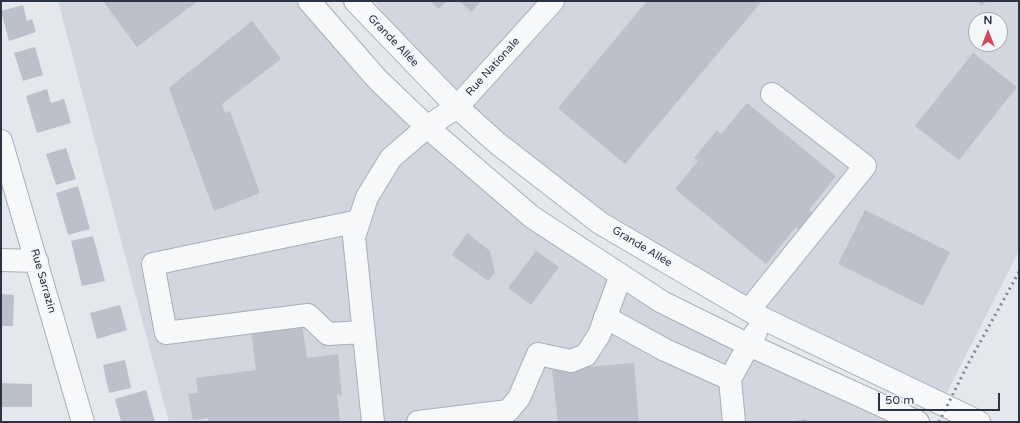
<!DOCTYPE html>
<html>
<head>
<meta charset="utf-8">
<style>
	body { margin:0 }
	#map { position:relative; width:1020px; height:423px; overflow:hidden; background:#e4e7ec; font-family:"Varela Round",sans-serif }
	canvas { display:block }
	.frame { position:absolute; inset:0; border:2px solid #2b3445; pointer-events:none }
	.north { position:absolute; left:968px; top:12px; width:40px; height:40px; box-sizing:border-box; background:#f4f6f9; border:1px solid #a4a8b1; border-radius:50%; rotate:0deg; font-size:11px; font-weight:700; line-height:16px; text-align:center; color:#2b3445 }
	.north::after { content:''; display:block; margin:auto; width:14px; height:18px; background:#d1495b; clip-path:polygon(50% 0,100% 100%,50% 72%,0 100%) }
	.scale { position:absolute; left:878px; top:393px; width:122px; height:18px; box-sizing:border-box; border:2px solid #2b3445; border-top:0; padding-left:5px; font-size:12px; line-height:14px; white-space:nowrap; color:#2b3445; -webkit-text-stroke:3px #f4f6f9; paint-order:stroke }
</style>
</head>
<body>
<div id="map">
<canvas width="1020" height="423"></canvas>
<div class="frame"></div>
<div class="north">N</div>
<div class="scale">50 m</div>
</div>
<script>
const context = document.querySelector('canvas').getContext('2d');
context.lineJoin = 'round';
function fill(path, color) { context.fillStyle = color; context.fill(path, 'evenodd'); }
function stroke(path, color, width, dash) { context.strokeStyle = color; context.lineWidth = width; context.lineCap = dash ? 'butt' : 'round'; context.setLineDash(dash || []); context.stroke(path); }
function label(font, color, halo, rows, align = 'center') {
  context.font = font + ' "Varela Round",sans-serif'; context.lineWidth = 3.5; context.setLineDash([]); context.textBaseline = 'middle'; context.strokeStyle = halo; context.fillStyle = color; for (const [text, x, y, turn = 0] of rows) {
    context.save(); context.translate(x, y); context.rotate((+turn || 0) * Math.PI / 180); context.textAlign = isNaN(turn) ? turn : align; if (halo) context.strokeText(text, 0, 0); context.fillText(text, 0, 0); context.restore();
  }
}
fill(new Path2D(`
	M58,1h251l223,216 130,85 257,120h-750z
	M374,1h645v250l-78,153 -341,-181 -143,-116zM976,20h24v24h-24z`), '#d2d6de');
fill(new Path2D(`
	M103,1h95l-61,46z
	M430,1h17l-8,8z
	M459,1h22l-9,11z
	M647,1h115l-137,163 -67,-56z
	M977,1h9l-4,5z
	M23,5l4,16 5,-2 4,13 -27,9 -8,-30z
	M252,21l29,38 -59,45 3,9 5,-2 30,82 -46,18 -45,-123z
	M35,47l8,28 -20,6 -9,-28z
	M973,53l44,34 -58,73 -44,-34z
	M47,89l4,14 13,-4 7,24 -34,10 -11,-37z
	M747,103l89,73 -27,34 11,9 -14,17 -10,-9 -30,37 -91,-75 23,-28 -4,-3 23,-28 4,4z
	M66,148l10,31 -20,6 -10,-31z
	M78,186l12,43 -22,6 -12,-42z
	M865,210l85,42 -27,54 -85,-42z
	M467,233l23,18 5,22 -7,8 -36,-26z
	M93,236l12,45 -23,5 -11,-45z
	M536,251l23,16 -28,38 -23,-17z
	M1,294l13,1 -1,31h-12z
	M120,305l7,25 -30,9 -7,-26z
	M302,322l5,36 31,-4 4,42 -5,-2 3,28h-131l-1,-4 -15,2 -5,-26 10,-1 -2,-15 60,-8 -5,-42z
	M125,360l6,28 -22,5 -6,-28z
	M634,363l5,59h-81l-6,-52z
	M1,383l31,1v23h-31z
	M146,390l9,32h-34l-6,-23z
	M805,419l5,3h-15v-1z`), '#bbc0ca');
const minor = new Path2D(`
	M309,1l68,78 50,48 105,90 130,85 87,43 169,77
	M355,1l102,106 40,36 103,80 162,95 217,104
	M1,141l82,281
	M359,221l-206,43 13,69 142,-18 20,19 36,-2
	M1,260l36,1
	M749,310l116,-144 -93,-72
	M605,317l60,33 65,29 26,-47
	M730,379l4,43
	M373,422l-19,-185 13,-40 24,-39 36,-31 30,-20 96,-106
	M418,422l90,-11 11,-13 19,-44 33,7 15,-6 13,-20 22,-60`);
stroke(minor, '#a9aeb7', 24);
stroke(minor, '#f7f8fa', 22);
stroke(new Path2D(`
	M939,422l29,-58 51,-92`), '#7d8696', 3, [2, 4]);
label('11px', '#2b3445', '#f4f6f9', [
	["Grande Allée",393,41,46],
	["Rue Nationale",493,67,-48],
	["Grande Allée",642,247,31],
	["Rue Sarrazin",43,281,74]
]);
</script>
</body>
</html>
